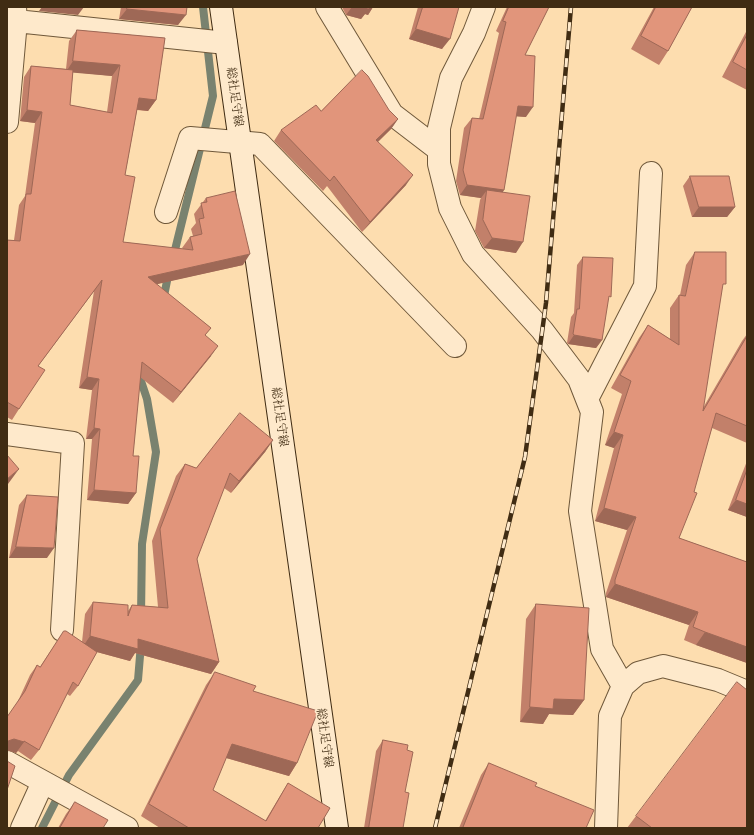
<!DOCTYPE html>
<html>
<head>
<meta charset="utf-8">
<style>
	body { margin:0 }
	#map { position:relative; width:754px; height:835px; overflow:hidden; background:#fdddaf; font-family:"IM FELL French Canon",serif }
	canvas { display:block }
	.frame { position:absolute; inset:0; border:8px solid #402c13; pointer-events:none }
</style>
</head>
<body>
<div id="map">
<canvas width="754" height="835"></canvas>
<div class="frame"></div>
</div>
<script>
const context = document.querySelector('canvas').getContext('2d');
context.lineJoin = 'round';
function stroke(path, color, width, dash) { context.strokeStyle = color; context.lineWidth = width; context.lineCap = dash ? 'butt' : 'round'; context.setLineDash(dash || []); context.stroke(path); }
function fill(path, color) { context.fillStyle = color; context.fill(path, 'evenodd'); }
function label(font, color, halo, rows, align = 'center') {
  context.font = font + ' "IM FELL French Canon","Noto Serif JP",serif'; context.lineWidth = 3.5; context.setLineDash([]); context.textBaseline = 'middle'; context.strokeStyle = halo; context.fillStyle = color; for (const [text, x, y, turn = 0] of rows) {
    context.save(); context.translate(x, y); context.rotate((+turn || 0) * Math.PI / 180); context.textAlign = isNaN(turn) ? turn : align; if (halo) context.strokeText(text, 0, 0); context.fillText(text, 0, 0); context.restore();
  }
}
stroke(new Path2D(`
	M173,258l40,-162 -10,-89
	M163,301l6,-30
	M137,369l10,30 9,53 -14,92 -1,72
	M42,828l27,-53 69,-95 3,-36`), '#79826f', 8);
const street = new Path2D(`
	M327,7l65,107 47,36
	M484,7l-10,26 -23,45 -12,50v36l11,44 23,46 69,76 37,49 13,33 -12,99 22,138 21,37
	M16,21l210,22
	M7,122l9,-101 -1,-14
	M166,212l24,-74 70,6 195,202
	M587,399l58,-113 6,-113
	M7,434l66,9 -11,187
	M7,762l120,66
	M22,828l21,-46
	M606,828l4,-112 13,-30 15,-13 25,-7 55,14 29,12`);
const secondary = new Path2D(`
	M221,7l116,821`);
stroke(street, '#6f583a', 24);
stroke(secondary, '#402c13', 24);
stroke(street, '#fee9cb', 22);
stroke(secondary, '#fee9cb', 22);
const rail = new Path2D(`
	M435,828l90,-371 21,-154 25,-296`);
stroke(rail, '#402c13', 4.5);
stroke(rail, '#fee9cb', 3, [9]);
fill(new Path2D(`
	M121,7h66l-9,18 -59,-6z
	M342,7h31l-5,8 -3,-1 -4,5 -15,-4z
	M418,7h41l-17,42 -33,-10z
	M507,7h42l-24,48 1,62 -10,-1 -13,76 13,61 -32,-5 -9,-17 5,-31 1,-2 -21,-3 -4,-14 8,-53 8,-10 7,1 20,-86 -3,-2z
	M654,7h38l-24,44 -9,14 -28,-16z
	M77,30l88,8 -9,62 -8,11 -11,-1 -12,65 -2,67 60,7 -1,-1 8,-11 3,-1 -2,-7 5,-6 -2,-9 12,-16 37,67 -87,19 55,44 -6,7 6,21 -38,47 -33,-26 -7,79 3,37 -8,11 -41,-4 5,-61h-6l6,-49 -13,-2 15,-97 -56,75 -19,43 -7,11 -5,-3v-177h7l5,-35 6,-9 10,-73 -15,-2 4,-44 7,-11 35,3 3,-28zM73,72l39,4 -5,36 -37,-7z
	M747,30v60l-25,-13z
	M389,110l9,9 -7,10 -13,13 28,43 -44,47 -35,-46 -4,5 -49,-50 7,-11 40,-19z
	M690,176l45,31 -8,10h-35l-9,-31z
	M695,252l27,37 -19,119 39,-67 5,-7v109l-35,-15 -33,110 68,24v101l-51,-18 -12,-5 5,-15 -83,-28v-4l21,-63 -32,-9 19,-73 -9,-3 17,-51 -11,-6 28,-50 9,-13 22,14v-31l9,-13h1l6,-30z
	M583,257l25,43 -6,40 -6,8 -28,-4 -1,-1 4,-26 3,-4 3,-48z
	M273,440l-8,12 -34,41 -7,-5 -27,71 22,103 -8,12 -76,-21 -5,8 -33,-9 -19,34 -8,10 -3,-2 -28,56 -8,10 -13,-9 -2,2 -9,-3 11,-49 12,-26 7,-10 3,2 24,-36 18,11 3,-28 8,-12 35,9 4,-6 26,2 -6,-66 24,-65 9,-12 11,4z
	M747,461v56l-19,-7z
	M27,495l20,63h-38l10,-53z
	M536,604l48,96 -11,15 -24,-1 -6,10 -23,-2 6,-103z
	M215,672l38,19 44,72 -8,13 -63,-18 -13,32 52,31 15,-25 8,-13 30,45h-158l-19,-12 65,-131z
	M383,740l24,10 -2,42 -2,36h-39l12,-77z
	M489,763l46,23 51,42h-127l22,-53z
	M75,802l28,26h1h-46l8,-14z
	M636,816l111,12h-120z`), '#c2806a');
fill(new Path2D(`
	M42,7h42l-6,8 -39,-4z
	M352,7h21l-5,8 -3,-1 -4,5 -15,-4z
	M127,9l59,6 -8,10 -59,-6z
	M416,29l34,10 -8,10 -33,-10z
	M73,61l47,4 -8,11 -46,-4z
	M139,98l17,2 -8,11 -16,-2z
	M518,106l15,1 -7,10 -15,-1z
	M27,110l15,2 -7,11 -15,-2z
	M398,119l-7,10 -22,21 7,-10z
	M413,175l-7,10 -44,47 8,-10z
	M467,185l37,5 -7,11 -10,-11 -6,8 -21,-3z
	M699,207h36l-8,10h-35z
	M492,238l31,4 -7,11 -32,-5z
	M250,254l-7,11 -103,23 8,-11z
	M102,280l-8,11 -64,86 8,-11z
	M574,335l28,5 -6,8 -28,-4z
	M218,346l-7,10 -38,47 8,-11z
	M87,377l12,2 -7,11 -13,-2z
	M94,428l6,1 -8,10h-6z
	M614,432l9,3 -9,13 -9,-3z
	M273,440l-8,12 -34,41 8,-12z
	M19,469l-11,15 -1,2v-7z
	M94,490l42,3 -8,11 -41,-4z
	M736,500l11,4v13l-19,-7z
	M604,508l32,9 -9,13 -32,-9z
	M16,547l38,1 -7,10h-38z
	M615,584l83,28 -9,13 -83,-28z
	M705,632l42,15v16l-51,-18z
	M90,636l48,3 81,23 -8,12 -76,-21 -5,8 -48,-13z
	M554,699l30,1 -11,15 -24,-1 -6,10 -23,-2 10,-15z
	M14,739l10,3 -8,11 -9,-3v-8l1,-1z
	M232,744l65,19 -8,13 -66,-19z`), '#9e6856');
const building = new Path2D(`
	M127,7h60l-1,8 -59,-6z
	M362,7h7v2z
	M423,7h36l-9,32 -34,-10z
	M509,7h40l-24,48 10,1 -2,51 -15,-1 -14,84 -37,-5 -4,-15 9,-52 11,1 23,-97 -3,-1z
	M656,7h36l-24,44 -27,-15z
	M77,30l88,8 -9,62 -17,-2 -14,77 10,2 -12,65 70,8 -3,-13 12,-3 -3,-15 5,-1 -3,-15 6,-1 -1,-4 29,-7 15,63 -102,23 63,51 -6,7 13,11 -37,46 -39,-30 -9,94h6l-3,37 -42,-3 6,-61 -6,-1 5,-49 -12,-2 15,-97 -64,86 7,4 -26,39 -12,-7v-162l13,1 6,-47h5l11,-82 -15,-2 4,-44 42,4 -3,35 42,8 8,-48 -47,-4z
	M747,35v35l-14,-8z
	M362,70l6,6 21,34 9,9 -22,21 37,35 -43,47 -36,-46 -4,5 -49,-51 35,-25 5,6z
	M690,176h39l6,31h-36z
	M487,190l43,6 -7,46 -31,-4 -9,-18z
	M695,252h31v32h-3l-20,127 44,-75v90l-31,-13 -22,79 3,1 -18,45 68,24v85l-42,-15 -12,-5 5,-15 -83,-28v-4l21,-63 -32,-9 19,-73 -9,-3 17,-51 -11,-6 28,-50 31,20v-50l6,1z
	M583,257l30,1 -2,39 -2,-1 -7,44 -28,-5 -1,-1 4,-25h2z
	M240,413l33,27 -34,41 -9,-8 -33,86 22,103 -81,-23v10l-48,-13 3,-34 35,3v11l4,-11 36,3 -8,-79 25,-65 11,4z
	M7,455l12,14 -12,10z
	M747,470v34l-11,-4z
	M27,495l31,2 -4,51 -38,-1z
	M536,604l53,4 -5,92 -30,-1 -1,10 -23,-2z
	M64,631h2l31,21 -19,34 -5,-4 -34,68 -15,-9v1l-10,-3 -6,2 -1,1v-25l18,-26 12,-26 3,2z
	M215,672l41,14 -3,5 65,20 -21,52 -65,-19 -19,46 53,31 22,-38 42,25 -12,20h-129l-40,-24z
	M737,682l10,8v138h-95l-16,-12z
	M383,740l25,5 -1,5 6,2 -8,40 4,1 -6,35h-34z
	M7,761l8,5 -8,24z
	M489,763l48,20 -2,3 59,24 -8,18h-123z
	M75,802l33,18 -5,8h1h-44z`);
fill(building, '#e1957b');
stroke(building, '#9e6856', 1);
label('12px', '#402c13', '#fee9cb', [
	["総社足守線",234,97,82],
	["総社足守線",279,417,82],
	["総社足守線",324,738,82]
]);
</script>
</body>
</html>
